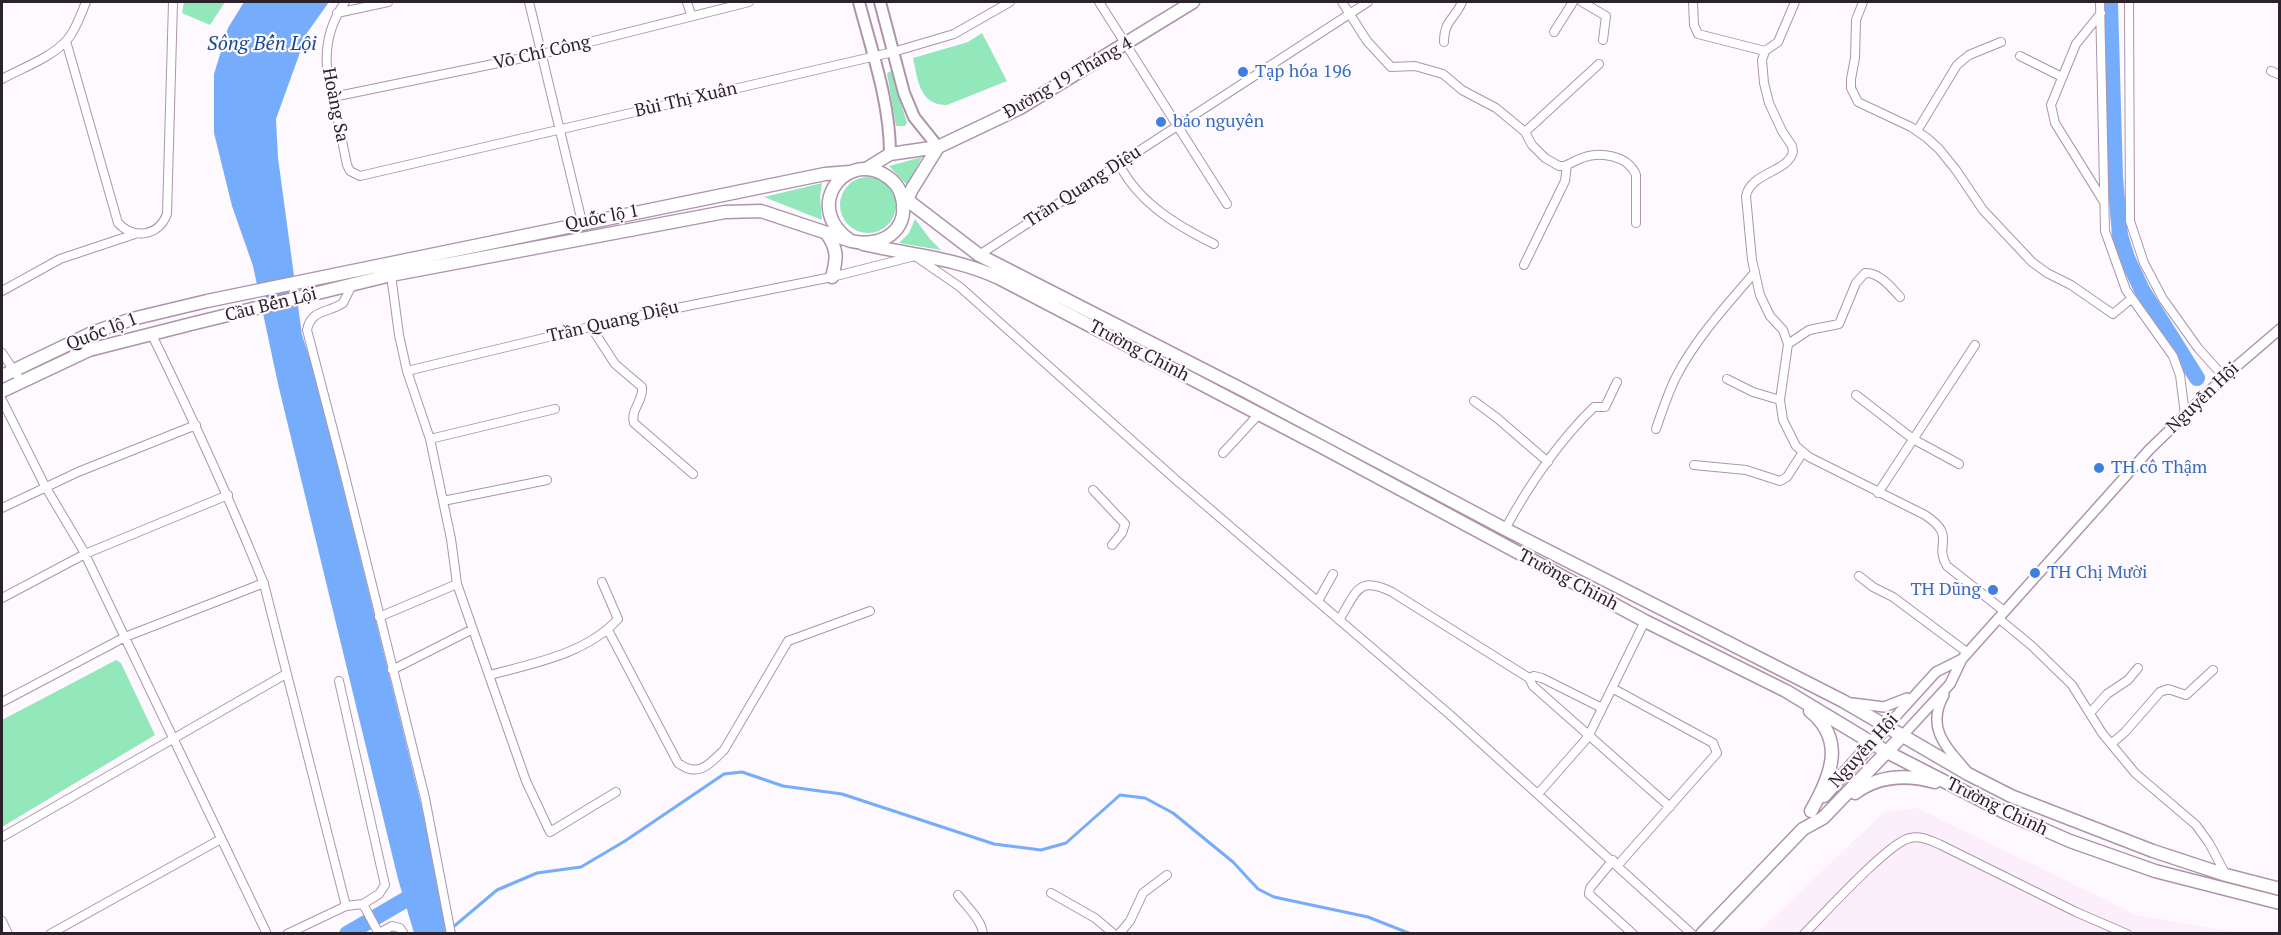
<!DOCTYPE html>
<html>
<head>
<meta charset="utf-8">
<style>
	body { margin:0 }
	#map { position:relative; width:2281px; height:935px; overflow:hidden; background:#fef9fe; font-family:"PT Serif",serif }
	canvas { display:block }
	.frame { position:absolute; inset:0; border:3px solid #2c222b; pointer-events:none }
</style>
</head>
<body>
<div id="map">
<canvas width="2281" height="935"></canvas>
<div class="frame"></div>
</div>
<script>
const context = document.querySelector('canvas').getContext('2d');
context.lineJoin = 'round';
function fill(path, color) { context.fillStyle = color; context.fill(path, 'evenodd'); }
function stroke(path, color, width, dash) { context.strokeStyle = color; context.lineWidth = width; context.lineCap = dash ? 'butt' : 'round'; context.setLineDash(dash || []); context.stroke(path); }
function label(font, color, halo, rows, align = 'center') {
  context.font = font + ' "PT Serif",serif'; context.lineWidth = 4.5; context.setLineDash([]); context.textBaseline = 'middle'; context.strokeStyle = halo; context.fillStyle = color; for (const [text, x, y, turn = 0] of rows) {
    context.save(); context.translate(x, y); context.rotate((+turn || 0) * Math.PI / 180); context.textAlign = isNaN(turn) ? turn : align; if (halo) context.strokeText(text, 0, 0); context.fillText(text, 0, 0); context.restore();
  }
}
fill(new Path2D(`
	M1917,808l220,107 104,18 -485,1 128,-122z`), '#fceefa');
fill(new Path2D(`
	M184,2h41l-15,23 -28,-12z
	M982,33l25,48 -60,24c-28,0 -29,-25 -34,-47l55,-16z
	M891,71l16,52 -2,3h-9l-9,-53z
	M922,157l-15,28 -18,-19z
	M840 205a28 28 0 1 1 56 0a28 28 0 1 1-56 0Z
	M822,183l-2,14 2,23 -58,-23z
	M915,219l15,20 11,11 -42,-7 10,-10z
	M116,660l5,3 34,72 -153,92v-107z`), '#93e8bb');
fill(new Path2D(`
	M244,2h85l-22,31 -31,86 2,39 24,177 13,39 107,434 25,125h-33l-16,-54 -120,-495 -25,-118 -21,-60 -18,-73v-59l14,-46z`), '#76acfc');
stroke(new Path2D(`
	M452,928l45,-38 40,-17 44,-6 44,-26 99,-67 18,-2 41,14 59,8 152,50 47,6 25,-7 54,-48 25,3 28,15 60,49 25,27 16,8 94,20 43,17`), '#76acfc', 3);
stroke(new Path2D(`
	M2110,2l5,175 5,58 7,23 15,32 55,88
	M347,934l70,-41 -2,-8`), '#76acfc', 16);
const minor = new Path2D(`
	M345,2c-14,20 -20,40 -18,65l20,98 3,6 10,5 533,-124 61,-18 56,-32
	M529,2l53,220
	M687,2l4,13
	M1099,2l128,202
	M1342,2l25,39 24,26 24,-1 28,8 19,16 34,18 11,9 18,15 7,13 13,13 14,8h5c6,-2 12,-6 18,-8 17,-7 46,-3 54,17v48
	M1582,2l24,14 -3,24
	M1693,2l1,23 4,9 67,17
	M1795,2l-17,40 -13,9 -3,9 2,23 5,20 13,28 10,15 1,6c-6,21 -42,20 -47,44l6,64 8,35 10,21 13,14 5,14 -8,56 3,20 13,26 13,11 116,58c33,22 8,28 22,51l57,45
	M1863,2l-7,18 -1,38 -4,21v9l7,14 53,25 16,11 12,11 17,21 27,40 49,52 15,11 24,12 42,29 18,-15
	M2100,2l5,229 21,59 47,66 7,19 5,40
	M2129,2l1,219 14,42 19,36 35,49 26,29
	M337,13l51,-11
	M2101,13l-25,31 -25,61 4,18 49,79
	M1554,32l19,-30
	M66,41l52,182c16,17 41,13 49,-9l6,-212
	M1444,42c0,-22 11,-23 18,-40
	M2020,56l42,21
	M2271,71l9,4
	M2,79c20,-11 49,-21 65,-39 9,-10 14,-26 19,-38
	M333,97l209,-43 207,-52
	M1917,131l40,-66 12,-10 32,-13
	M1525,132l74,-68
	M1119,164c20,39 57,61 95,80
	M979,255l389,-253
	M1524,265l41,-84 2,-16
	M391,275l8,60 8,36 220,-53 205,-41 83,-21 45,31 215,192 274,235 243,220
	M352,285l-9,18c-14,10 -32,6 -36,27l36,138 82,330 26,136
	M2,291l58,-32 75,-25
	M591,327l24,37 27,23c2,13 -12,23 -8,36l59,51
	M152,335c40,82 78,164 112,249l82,322
	M1788,344l21,-14 30,-6 17,-41 9,-10c14,-1 26,14 35,24
	M2,353l19,28
	M407,371l23,68 21,100 6,45 69,197 24,51 66,-40
	M1727,379l26,13 27,8
	M1856,395l57,44 46,25
	M2,400l43,86 38,64 184,384
	M1474,401l23,17 51,44
	M1656,429c6,-18 12,-36 20,-52 20,-39 51,-72 79,-105
	M430,439l125,-30
	M1223,453l36,-39
	M1694,465l52,5 34,11 7,-4 16,-25
	M1093,490l32,34 -3,9 -10,12
	M1878,493l97,-148
	M443,501l104,-21
	M2,508l76,-36 118,-47
	M1505,529c24,-44 53,-87 89,-122h11l12,-25
	M1859,576l14,11 20,10 75,56
	M2,598l83,-44 143,-59
	M1318,601l15,-27
	M379,617l78,-33
	M1998,618l34,28 40,39 30,48 33,40 61,52 13,18 17,32
	M1339,620c18,-28 18,-45 53,-28l137,86 4,8 137,121
	M608,630l70,133c20,15 31,2 46,-13l64,-109 82,-30
	M392,670l79,-40
	M490,675c44,-12 96,-21 128,-56l-16,-37
	M1529,678l5,-2 8,2 60,30
	M339,681l46,204 -6,9 -16,10
	M1612,688l101,55 4,10 -99,112
	M2,702l123,-65 139,-54
	M2090,713l17,-19 21,-14 10,-12
	M2111,744l14,-12 35,-40 8,-3 18,6 27,-25
	M1538,794l50,-57 57,-116
	M2,837l284,-163
	M1613,860l-23,28 -1,6 44,40
	M1051,893l44,25 19,16
	M958,895c8,11 24,25 25,39
	M2,921l6,13
	M50,934l171,-95
	M287,934l59,-28 17,-2 14,26 4,2 11,-6 8,2 4,6
	M1119,934l11,-13 13,-28 24,-18
	M1804,934c20,-20 85,-92 106,-96 11,-3 21,3 31,7l135,67 51,22`);
const tertiary = new Path2D(`
	M1944,695c-18,32 1,51 21,74
	M1852,703l32,4 23,-9
	M1887,726l49,-54 26,-13
	M1903,735l47,-51 12,-25 187,-209 75,-73 56,-48`);
const secondary = new Path2D(`
	M859,2c13,50 31,100 31,152
	M880,2l24,91 10,24 24,30`);
const primary = new Path2D(`
	M866,169l24,-15 48,-7 82,-39 173,-106
	M903,208l9,-19 26,-42`);
const trunk = new Path2D(`
	M902,196l77,59 266,136 260,138 338,172 125,73 43,22 142,55 73,24 54,14
	M827,234c11,15 10,25 5,43
	M863,244c47,11 93,14 136,34l325,170 321,173 141,70 101,61 119,61 64,28 85,30 125,32
	M2,376l92,-44 38,-13 75,-18 618,-127 25,-2
	M2,391l87,-41 102,-26 200,-49 334,-63 36,-1 90,30c29,7 59,-9 51,-43 -2,-11 -10,-19 -19,-24 -41,-22 -80,36 -32,67
	M1810,711c36,29 21,65 1,100
	M1855,793c24,-18 51,-19 80,-11
	M1824,796l63,-70
	M1702,934l101,-105 20,-11 80,-83`);
stroke(minor, '#ae94ab', 10);
stroke(tertiary, '#ae94ab', 12);
stroke(secondary, '#ae94ab', 14);
stroke(primary, '#ae94ab', 15);
stroke(trunk, '#ae94ab', 15);
stroke(minor, '#fff', 8);
stroke(tertiary, '#fff', 9);
stroke(secondary, '#fff', 10);
stroke(primary, '#fff', 12);
stroke(trunk, '#fff', 12);
for (const [x, y, r, color] of [
	[1243,72,6,"#3f7fe0"],
	[1161,122,6,"#3f7fe0"],
	[2099,468,6,"#3f7fe0"],
	[2035,573,6,"#3f7fe0"],
	[1993,590,6,"#3f7fe0"]
]) { const dot = new Path2D(); dot.arc(x, y, r, 0, 2 * Math.PI); context.fillStyle = color; context.fill(dot); stroke(dot, '#fef9fe', 2); }
label('18px', '#2c222b', '#fef9fe', [
	["Võ Chí Công",542,53,-13],
	["Đường 19 Tháng 4",1068,78,-30],
	["Bùi Thị Xuân",686,100,-13],
	["Hoàng Sa",335,105,79],
	["Trần Quang Diệu",1083,187,-33],
	["Quốc lộ 1",602,218,-11],
	["Cầu Bến Lội",271,305,-14],
	["Trần Quang Diệu",613,322,-13],
	["Quốc lộ 1",102,332,-21],
	["Trường Chinh",1139,351,28],
	["Nguyễn Hội",2203,398,-44],
	["Trường Chinh",1568,580,28],
	["Nguyễn Hội",1864,751,-48],
	["Trường Chinh",1997,807,26]
]);
label('18px', '#366cbe', '#fef9fe', [
	["Tạp hóa 196",1255,72],
	["bảo nguyên",1173,122],
	["TH cô Thậm",2111,468],
	["TH Chị Mười",2047,573],
	["TH Dũng",1981,590,"right"]
], 'left');
label('italic 20px', '#17498f', '#fef9fe', [
	["Sông Bến Lội",262,44]
]);
</script>
</body>
</html>
